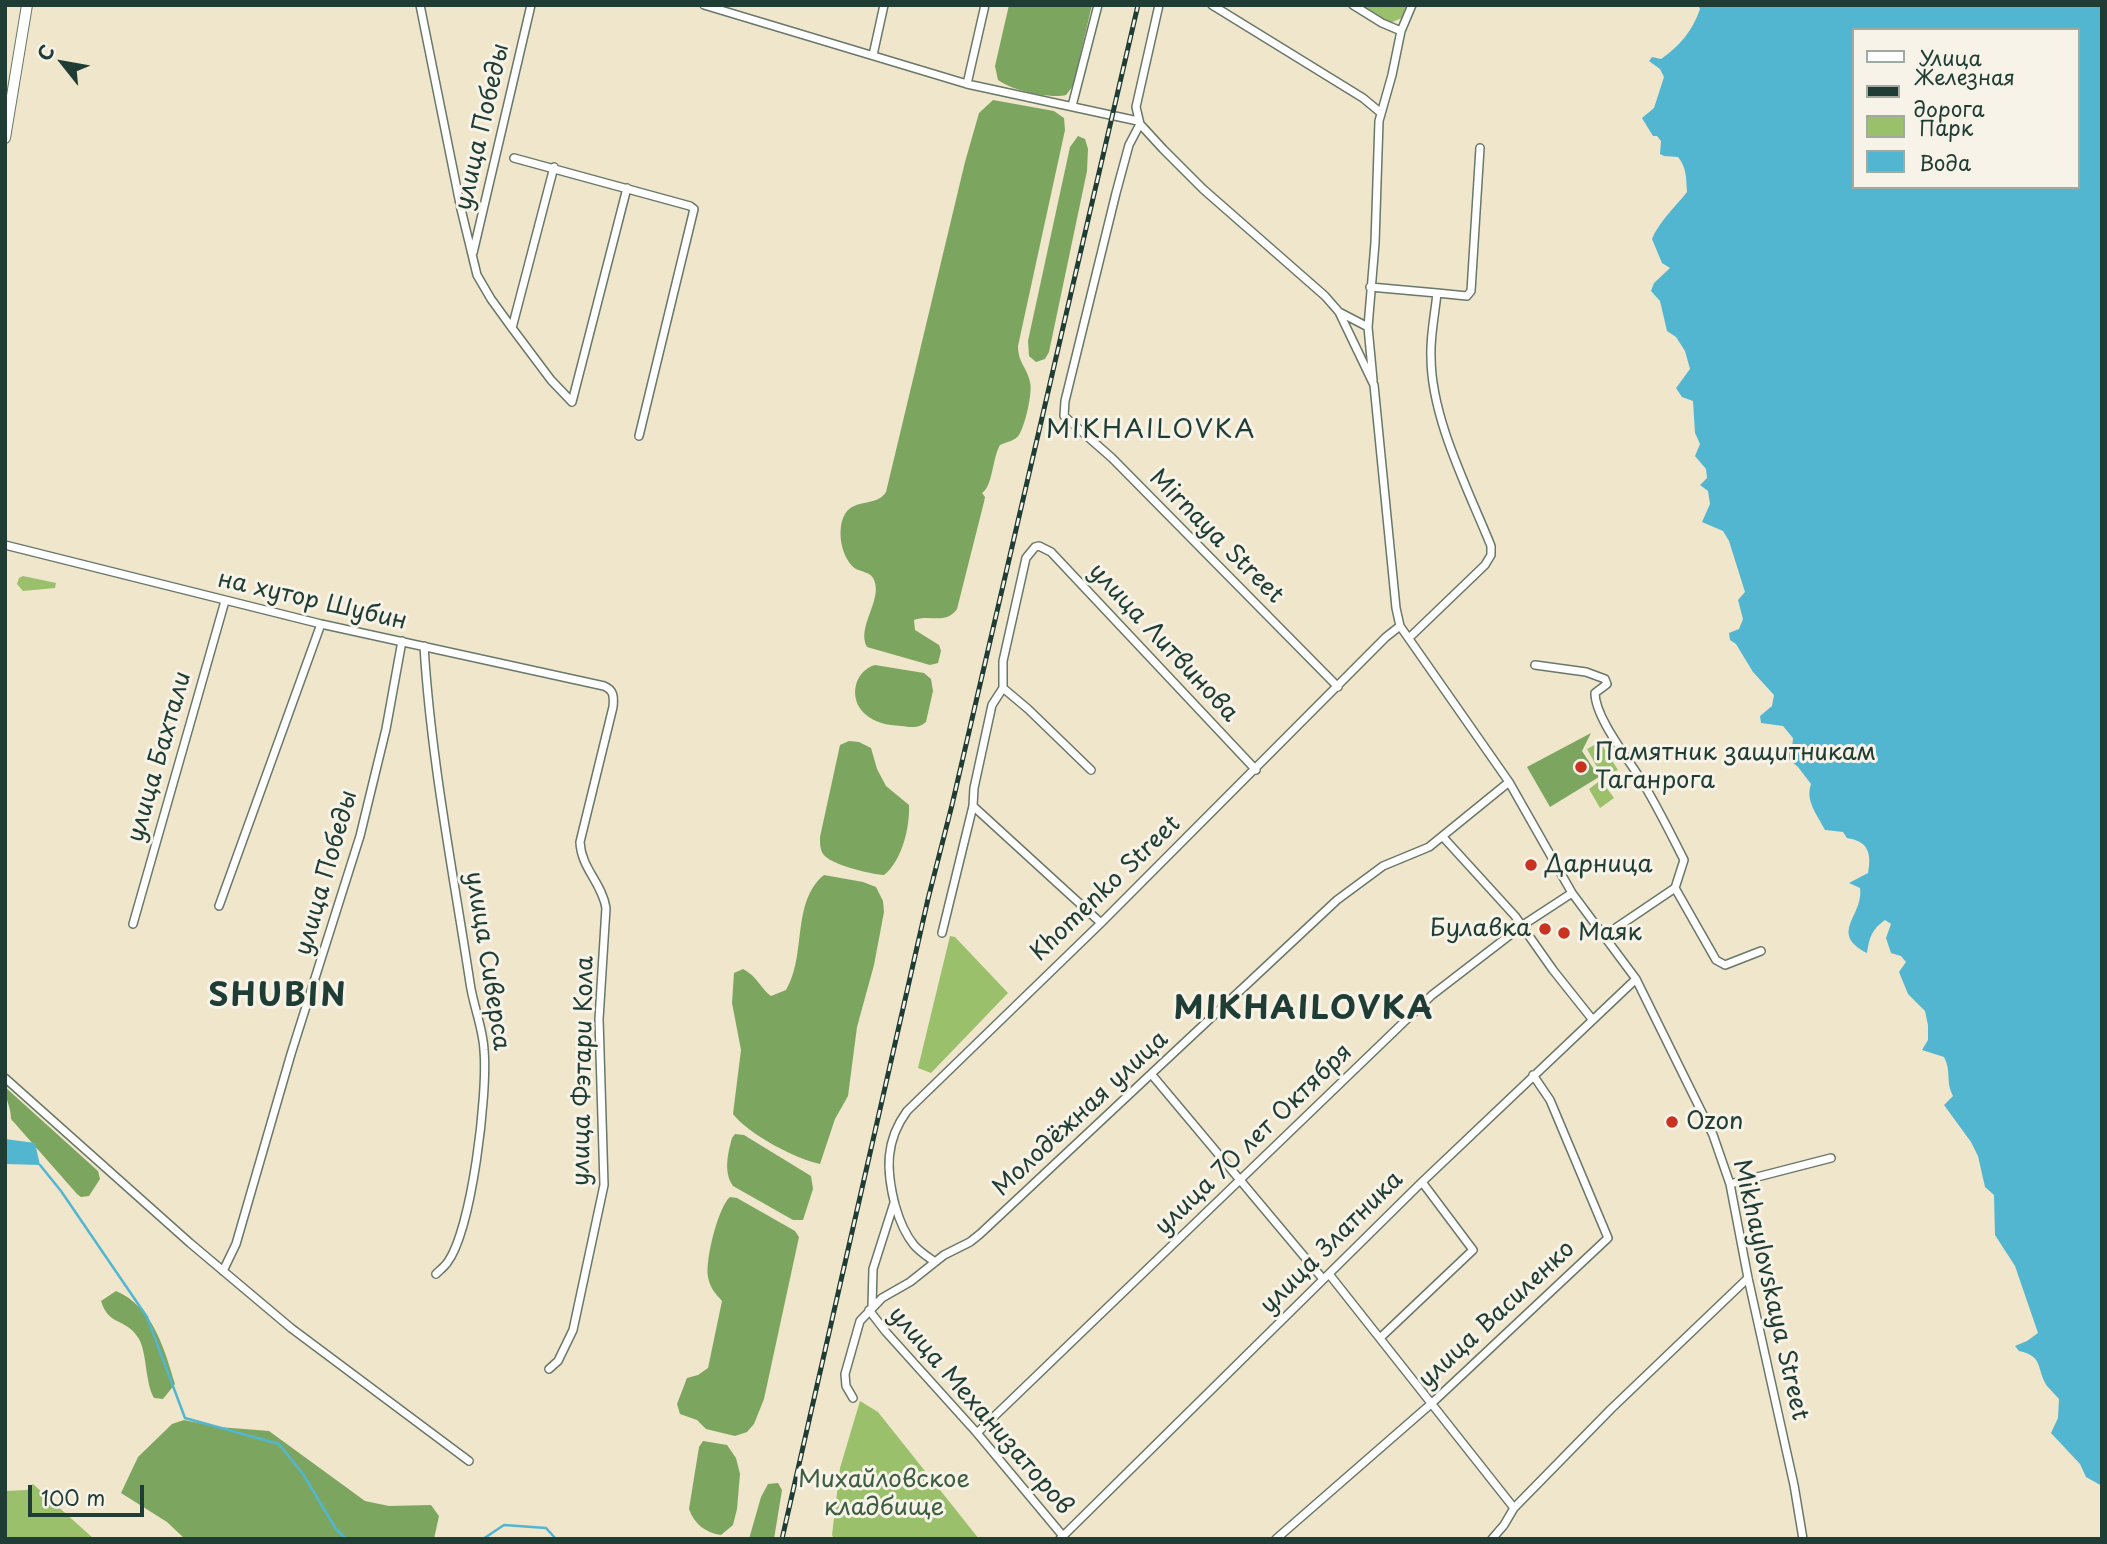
<!DOCTYPE html>
<html>
<head>
<meta charset="utf-8">
<style>
	body { margin:0 }
	#map { position:relative; width:2107px; height:1544px; overflow:hidden; background:#efe6cc; font-family:"Playpen Sans",sans-serif }
	canvas { display:block }
	.frame { position:absolute; inset:0; border:7px solid #1f3d34; pointer-events:none }
	.legend { position:absolute; left:1852px; top:28px; width:228px; height:161px; box-sizing:border-box; background:#f7f3e8; border:2px solid #a1aaa0; margin:0; padding:9px 12px; list-style:none; font-size:21px; color:#1f3d34 }
	.legend li { display:flex; align-items:center; gap:14px; height:35px }
	.legend b { width:35px; border:2px solid #a1aaa0 }
	.north { position:absolute; left:28px; top:28px; width:70px; height:70px; -webkit-text-stroke:5px #f7f3e8; paint-order:stroke; rotate:301deg; font-size:19px; font-weight:700; line-height:28px; text-align:center; color:#1f3d34 }
	.north::after { content:''; display:block; margin:auto; width:24px; height:32px; background:#1f3d34; clip-path:polygon(50% 0,100% 100%,50% 72%,0 100%) }
	.scale { position:absolute; left:28px; top:1485px; width:116px; height:32px; box-sizing:border-box; border:4px solid #1f3d34; border-top:0; padding-left:9px; font-size:21px; line-height:24px; white-space:nowrap; color:#1f3d34; -webkit-text-stroke:5px #f7f3e8; paint-order:stroke }
</style>
</head>
<body>
<div id="map">
<canvas width="2107" height="1544"></canvas>
<div class="frame"></div>
<ul class="legend">
<li><b style="height:9px;background:#fff"></b>Улица</li>
<li><b style="height:9px;background:#1f3d34"></b>Железная дорога</li>
<li><b style="height:19px;background:#9bc06b"></b>Парк</li>
<li><b style="height:19px;background:#52b6d1"></b>Вода</li>
</ul>
<div class="north">С</div>
<div class="scale">100 m</div>
</div>
<script>
const context = document.querySelector('canvas').getContext('2d');
context.lineJoin = 'round';
function fill(path, color) { context.fillStyle = color; context.fill(path, 'evenodd'); }
function stroke(path, color, width, dash) { context.strokeStyle = color; context.lineWidth = width; context.lineCap = dash ? 'butt' : 'round'; context.setLineDash(dash || []); context.stroke(path); }
function label(font, color, halo, rows, align = 'center') {
  context.font = font + ' "Playpen Sans",sans-serif'; context.lineWidth = 6; context.setLineDash([]); context.textBaseline = 'middle'; context.strokeStyle = halo; context.fillStyle = color; for (const [text, x, y, turn = 0] of rows) {
    context.save(); context.translate(x, y); context.rotate((+turn || 0) * Math.PI / 180); context.textAlign = isNaN(turn) ? turn : align; if (halo) context.strokeText(text, 0, 0); context.fillText(text, 0, 0); context.restore();
  }
}
fill(new Path2D(`
	M1355,5h52l-5,13 -12,5z
	M23,576l33,7 -1,5 -32,3 -6,-7 2,-6z
	M1600,742l18,28 -16,6 -15,-27z
	M1601,780l13,18 -14,10 -11,-19z
	M950,936l5,1 53,56 -77,80 -13,-5z
	M860,1401l18,11 101,127h-145l-2,-4 8,-67z
	M33,1484l61,55h-89v-48l22,-1z`), '#9bc06b');
fill(new Path2D(`
	M1009,5h83l-19,81 -7,9c-17,4 -55,-5 -68,-15l-3,-14z
	M993,100l61,11 10,7 1,12 -47,216c0,17 9,21 12,36 3,10 -5,44 -11,53 -4,6 -13,7 -19,10 -8,14 -7,41 -18,48l3,4 -1,5 -27,107c-11,16 -28,5 -43,11l1,10 24,15 2,6 -3,12 -8,2 -63,-18c-11,-20 16,-47 7,-67 -3,-8 -12,-8 -18,-11 -15,-10 -20,-40 -11,-55 10,-16 32,-7 41,-22l79,-330 14,-49z
	M1078,136l7,3 3,10 -1,22 -38,181 -4,7 -9,3 -7,-6 -1,-15 42,-194z
	M875,665l49,8 7,6 2,12 -7,31c-8,7 -15,5 -25,4 -14,-1 -26,-3 -36,-12 -17,-15 -11,-43 10,-49z
	M1591,733l-9,18 17,26 -49,30 -23,-40z
	M849,741l10,1 12,6 6,21 9,17 23,19c1,22 -7,56 -25,70 -14,-1 -53,-10 -61,-21 -3,-5 -3,-11 -3,-17l20,-92z
	M824,875l39,7 13,5 7,14 1,11 -10,53 -17,62 -9,69 -13,23 -15,45c-24,-5 -72,-30 -87,-50l8,-64 -9,-47 2,-30 9,-4c14,7 19,21 28,27l15,-6c21,-35 5,-88 38,-115z
	M5,1087l93,84 2,8 -11,17 -8,1 -4,-3 -66,-75c0,-13 -6,-19 -6,-32z
	M735,1134l9,1 67,41 2,13 -10,31h-10l-60,-34c-10,-14 -5,-33 -1,-48z
	M730,1197l7,1 58,33 4,6 -35,162 -10,25 -7,8 -12,4 -29,-7 -9,-9 -17,-6 -3,-10 10,-26 11,-3 10,-7 14,-67c-7,-8 -12,-13 -14,-24 -3,-16 10,-70 22,-80z
	M116,1291c37,16 48,57 59,93l-12,15 -9,-1c-9,-16 -7,-45 -15,-59 -13,-22 -30,-12 -38,-38z
	M184,1420l35,7 50,4 96,70 24,5 42,-1 8,11 -5,23h-249l-18,-17 -46,-29 17,-36 34,-33z
	M703,1441l24,4 9,13 4,16 -3,35 -4,16 -12,10c-15,-2 -27,-11 -32,-26l10,-62z
	M778,1483l4,7 -8,49h-25l12,-42 7,-13z`), '#7ca65f');
fill(new Path2D(`
	M1698,5h404v1481l-16,-9 -6,-13 -29,-31 7,-15 1,-19c-4,-4 -8,-9 -12,-13 -11,-17 -3,-30 -28,-35l-4,-5 12,-5 11,-8 -23,-67 -20,-31 -1,-40 -9,-8 -7,-31 -7,-14 -27,-37 9,-9c-8,-16 -1,-23 -9,-39l-22,-7 6,-10v-15l-3,-14 -17,-17 -9,-22 7,-10 -5,-6 -10,-3 -5,-15 5,-14 -6,-4c-13,9 -16,18 -18,33 -39,-20 -3,-37 -7,-65l-11,-5 19,-10c4,-20 0,-32 -21,-35l-4,-6 -18,-2c-8,-16 -20,-29 -14,-46l-13,-17 -14,-12 8,-7 1,-10 -10,-12 -22,-3 -1,-7 12,-10 2,-11 -21,-23 -17,-28 -6,-4 -1,-7 10,-4 4,-10 -5,-19 7,-8 -16,-51 -6,-10 -21,-9 8,-18 -2,-13 -8,-6 7,-7 -1,-9 -11,-13 5,-12 -5,-11 -2,-32 -11,-4 -6,-9 14,-19 -5,-18 -9,-14 -9,-6 -7,-30 -9,-10 3,-8 16,-15 -8,-5 -10,-24c6,-16 24,-33 35,-47 -1,-14 0,-24 -9,-35l-14,-1 -4,-2 1,-13 -4,-5h-4l-11,-18 12,-10 10,-31 -4,-8 -11,-8 3,-4 9,2c18,-12 32,-29 39,-50zM1853,30h224v157h-224z
	M5,1139l30,4 5,22 -35,-1z`), '#52b6d1');
stroke(new Path2D(`
	M40,1165l21,26 86,126 38,101 94,26 24,30 33,55 10,10
	M483,1539l21,-14 42,3 10,11`), '#52b6d1', 2.5);
const minor = new Path2D(`
	M420,5l41,204 16,66 14,24 21,29 39,52 21,22 55,-214
	M704,5l263,79 171,37
	M1159,5l-23,102 4,17 23,25 40,40 122,107 14,16 35,73 22,223 4,18 109,156 63,111 64,86 77,156 17,49 18,94 46,207 9,54
	M1212,5l151,93 18,15
	M1353,5l29,18 19,8
	M873,55l11,-50
	M967,84l18,-79
	M1072,106l26,-101
	M1140,124l-11,21 -13,48 -51,208 -1,15 48,42 226,229
	M514,158l176,48 4,3 -55,227
	M473,253l58,-248
	M1370,287l67,6
	M1339,312l29,15
	M512,328l42,-161
	M1373,380l-5,-53 7,-84 4,-122 13,-46 9,-44 11,-26
	M5,545l316,79 283,62c10,4 10,11 9,21l-33,135c1,26 22,41 26,66l-7,111 5,166 -31,145 -15,31 -9,8
	M1409,638l76,-73 6,-10v-9c-23,-57 -60,-128 -60,-189 -1,-21 4,-43 6,-64l30,3 4,-5 9,-143
	M424,646c7,114 29,225 46,337 3,22 13,45 14,67 4,43 -12,180 -37,213 -3,4 -7,7 -11,11
	M1535,665l51,7 19,7 2,5 -12,9c0,25 35,68 48,90 15,25 28,51 41,77l-9,28 41,72 9,5 36,-14
	M1003,688l25,21 63,61
	M973,806l128,117
	M1443,837l72,79 38,54 39,49
	M219,906l102,-282
	M133,924l92,-323
	M942,933l31,-127 1,-18 18,-83 11,-17v-27l23,-103 9,-11 4,-1 12,6 205,218
	M1604,936l71,-48
	M1152,1075l171,204
	M5,1078l185,165 101,85 178,133
	M1730,1184l101,-26
	M935,1262c-7,-5 -15,-10 -21,-17 -10,-12 -15,-26 -19,-40 -9,-35 -10,-64 12,-94l194,-188 285,-286 14,-11
	M223,1271l13,-27 55,-190 69,-218 26,-107 16,-88
	M1329,1274l185,234
	M872,1307l1,-38 21,-66
	M869,1310l17,22 91,101 86,103
	M1380,1338l93,-88 -51,-68
	M853,1398l-7,-12 -1,-12 15,-53 22,-23 28,-16 34,-27 26,-13 10,-8 357,-334 46,-34 46,-19 80,-65
	M977,1433l455,-438 91,-70 49,-32
	M1060,1539l362,-357 214,-203
	M1276,1539l156,-136 176,-165 -58,-138 -17,-25
	M1492,1539l12,-14 10,-17 97,-99 137,-131`);
const major = new Path2D(`
	M5,138l22,-133`);
stroke(minor, '#687869', 10);
stroke(major, '#687869', 12);
stroke(minor, '#fff', 7);
stroke(major, '#fff', 10);
const rail = new Path2D(`
	M782,1539l146,-640 24,-94 186,-800`);
stroke(rail, '#1f3d34', 5);
stroke(rail, '#f7f3e8', 2.5, [8]);
for (const [x, y, r, color] of [
	[1581,767,7,"#c8321e"],
	[1531,865,7,"#c8321e"],
	[1545,929,7,"#c8321e"],
	[1564,933,7,"#c8321e"],
	[1672,1122,7,"#c8321e"]
]) { const dot = new Path2D(); dot.arc(x, y, r, 0, 2 * Math.PI); context.fillStyle = color; context.fill(dot); stroke(dot, '#f7f3e8', 2.5); }
label('24px', '#1f3d34', '#f7f3e8', [
	["улица Победы",483,127,-77],
	["Mirnaya Street",1216,537,45],
	["на хутор Шубин",312,601,13],
	["улица Литвинова",1163,643,47],
	["улица Бахтали",160,757,-74],
	["улица Победы",327,873,-74],
	["Khomenko Street",1106,889,-44],
	["улица Сиверса",487,961,81],
	["улица Фэтари Кола",584,1071,-89],
	["Молодёжная улица",1081,1114,-43],
	["улица 70 лет Октября",1254,1140,-44],
	["улица Златника",1332,1243,-45],
	["Mikhaylovskaya Street",1770,1290,77],
	["улица Василенко",1497,1315,-43],
	["улица Механизаторов",980,1411,49]
]);
label('24px', '#1f3d34', '#f7f3e8', [
	["Памятник защитникам",1595,753],
	["Таганрога",1595,781],
	["Дарница",1545,865],
	["Булавка",1531,929,"right"],
	["Маяк",1578,933],
	["Ozon",1686,1122]
], 'left');
label('24px', '#3e5e42', '#f7f3e8', [
	["Михайловское",884,1480],
	["кладбище",884,1508]
]);
context.letterSpacing = '2px';
label('26px', '#1f3d34', '#f7f3e8', [
	["MIKHAILOVKA",1151,431]
]);
context.letterSpacing = '0px';
context.letterSpacing = '2px';
label('bold 32px', '#1f3d34', '#f7f3e8', [
	["SHUBIN",278,997],
	["MIKHAILOVKA",1304,1010]
]);
context.letterSpacing = '0px';
</script>
</body>
</html>
